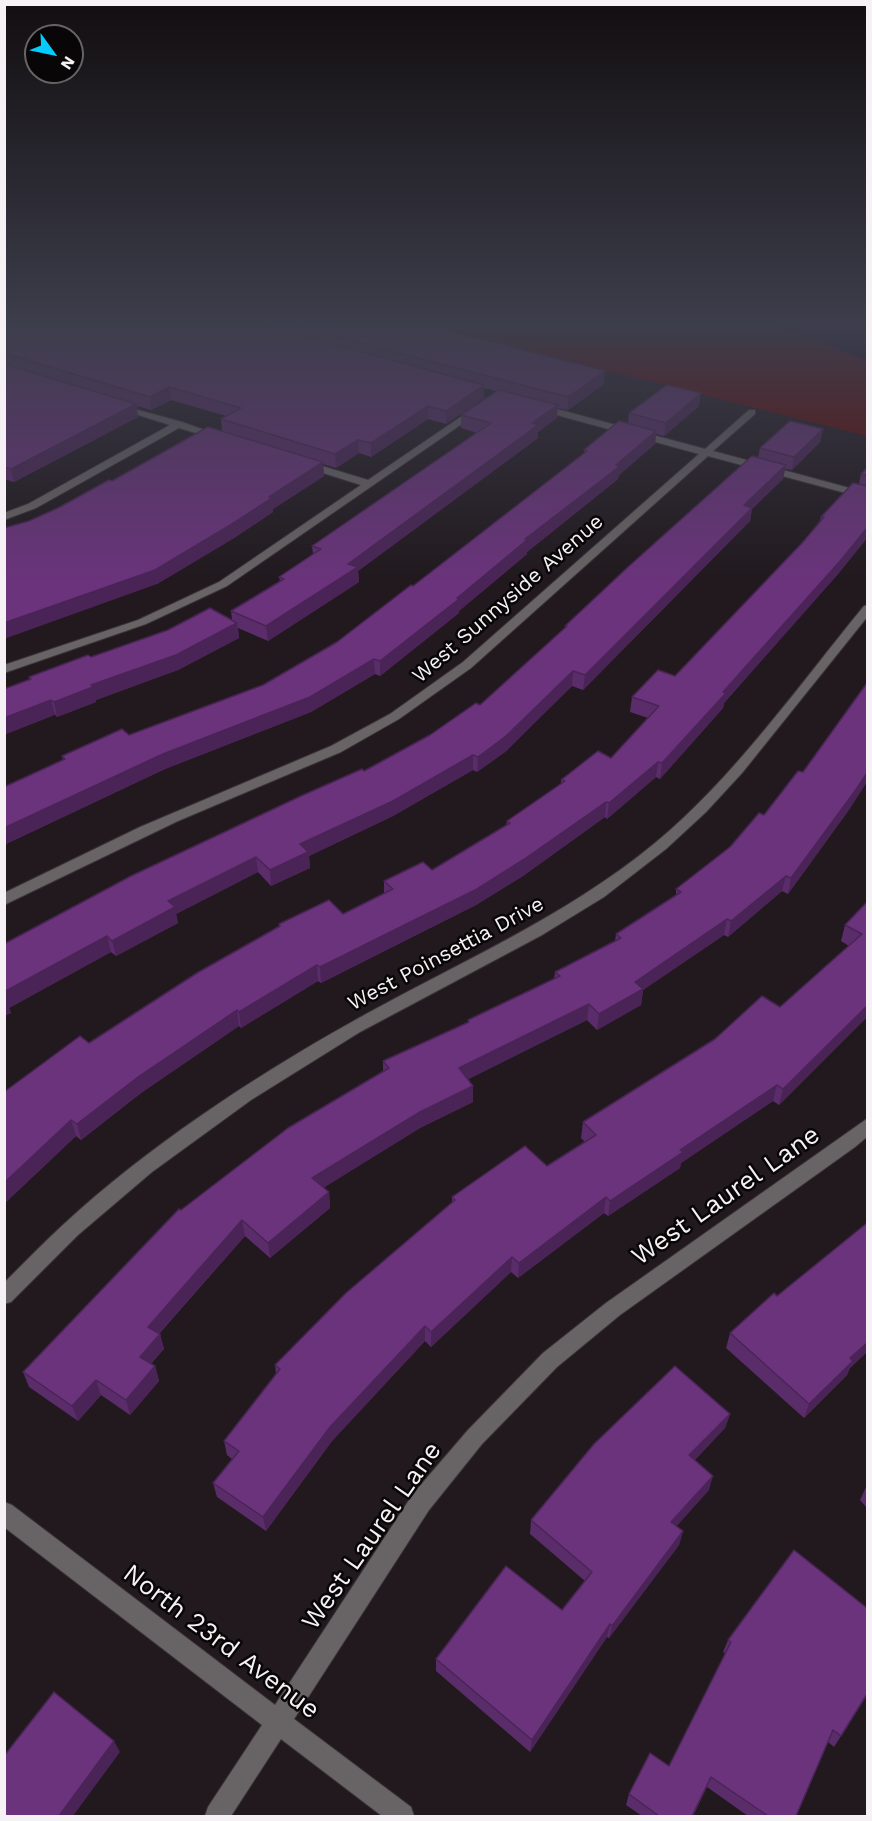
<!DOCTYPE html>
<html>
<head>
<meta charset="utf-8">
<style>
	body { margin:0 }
	#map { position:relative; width:872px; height:1821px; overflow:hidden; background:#21191e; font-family:"Work Sans",sans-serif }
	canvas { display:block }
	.frame { position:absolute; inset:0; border:6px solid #f6f1f4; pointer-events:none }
	.north { position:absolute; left:24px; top:24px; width:60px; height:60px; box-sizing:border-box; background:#080607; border:2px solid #676466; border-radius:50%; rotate:123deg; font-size:16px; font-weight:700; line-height:24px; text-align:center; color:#f6f1f4 }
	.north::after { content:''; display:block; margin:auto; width:21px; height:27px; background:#04cbf9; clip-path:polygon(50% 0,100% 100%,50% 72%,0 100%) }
</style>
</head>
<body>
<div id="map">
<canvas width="872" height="1821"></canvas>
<div class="frame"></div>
<div class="north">N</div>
</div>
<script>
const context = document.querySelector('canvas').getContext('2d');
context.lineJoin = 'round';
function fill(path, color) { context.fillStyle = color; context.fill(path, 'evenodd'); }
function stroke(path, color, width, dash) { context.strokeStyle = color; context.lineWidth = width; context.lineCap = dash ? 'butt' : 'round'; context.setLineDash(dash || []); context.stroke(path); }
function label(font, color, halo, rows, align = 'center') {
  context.font = font + ' "Work Sans",sans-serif'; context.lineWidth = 5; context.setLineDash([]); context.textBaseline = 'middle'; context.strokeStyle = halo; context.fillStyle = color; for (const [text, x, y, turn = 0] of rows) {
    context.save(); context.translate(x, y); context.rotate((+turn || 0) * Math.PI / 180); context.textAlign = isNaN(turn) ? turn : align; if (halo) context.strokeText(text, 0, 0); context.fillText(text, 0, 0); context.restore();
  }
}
fill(new Path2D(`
	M429,326h438v110z`), '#650603');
fill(new Path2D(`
	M778,326h89v35l-80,-31z`), '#100228');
const minor = new Path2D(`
	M116,404l66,18 42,15 -5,3 -40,-12 -143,80 -32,12v-7l24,-9 142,-79 -54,-17z
	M538,404l167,45 44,-39h6v4l-42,37 155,42v6l-160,-43 -237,212 -72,51 -58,33 -163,69 -174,84v-12l136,-66 191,-81 59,-32 73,-52 236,-208 -164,-45v-4z
	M474,408l8,2 -255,176 -81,38 -142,49v-8l134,-45 81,-38 142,-97 -60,-19v-4h8l59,18z
	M868,605v11l-126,157 -36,39 -40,37 -62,48 -62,38 -182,97 -109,68 -99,72 -74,63 -67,67 -7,2v-21c20,-20 39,-40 60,-59 81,-75 189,-147 286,-201 103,-58 213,-104 305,-180 78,-64 145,-159 209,-237z
	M868,1118v18l-13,11 -235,168 -63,52 -75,77 -53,66 -135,209 117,88 3,9h-32l-101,-77 -50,77h-26l3,-9 54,-82 -258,-198v-25l8,3 263,200 138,-211 55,-64 75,-77 63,-50z`);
stroke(minor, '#3b3338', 2);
fill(minor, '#686364');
fill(new Path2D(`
	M4,326h424l176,58 -36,26 -11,-2v10l-19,14v6l-180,133 1,11 -91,59 -30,-13 1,10 -61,32 -82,30v2l-39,15 -28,-37v-3l62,-20 141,-37 -1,-9 49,-30 -1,-4 34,-23 -1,-8 165,-113 -16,-5v-13l35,-24 -12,-3v10l-38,26 -18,-5 -57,38 -12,-4 -23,15 -13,-4 1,12 -51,33v3l-39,26 -77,46 -128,-63 29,-13 54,-27 110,-50 -1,-12 5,-3 -55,-16 -20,10 -14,-4 1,11 -124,65 -10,-3z
	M699,406l-35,30 -8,-2 -1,10 -36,31 -1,4 -91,73v2l-68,57v2l-79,63 -5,-2 -64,38 -146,57 -161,76v-58l59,-27 -1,-4 67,-21 134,-50 74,-43 76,-56 171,-132v-4l44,-26 1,-11z
	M823,429l-3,13 -28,28 -7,-1 -2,10 -31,30 -2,12 -167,169 -11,-4 -67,66 -28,20 -4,-2 -80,46 -84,40 1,12 -39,18 -13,-14 -82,42 2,9 -62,33 -5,-4 -102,56 2,5 -7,3v-72l360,-173 66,-36 50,-30 85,-77v-2l193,-168 2,-10z
	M867,468v70l-29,36 -114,129 -1,5 -63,71 -4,-2 -49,42 -2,-2 -82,59 -47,29 -155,78 -3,-2 -77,47 -2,-2 -98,67 -60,47 -5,-4 -72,68 85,-161 190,-116v-3l64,-10 41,-20v-13l48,-11 74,-45 1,-4 54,-37v-4l50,-22 37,-40 -18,-6 2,-15 43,-21 128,-134 17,-21 1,-4 38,-33 2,-10z
	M851,807l-63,87 -6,-3 -54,46 -4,-2 -81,55 -2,15 -44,25 -10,-10 -119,59 5,7v16l-53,26 -97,60 6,4 1,16 -60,50 -25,-22 -86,98h1l4,15 -13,15 4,2 4,15 -29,34 -29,-20 -23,26 -49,-34 -6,-15 158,-162 202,-139v-10l85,-39v-2l86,-41 1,-7 60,-31 1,-7 60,-39v-6l54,-42 34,-32z
	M867,902v115l-88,88 -6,-4 -92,62 -1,5 -72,48 -4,-3 -86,65 -7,-6 -80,75 -6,-6 -93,100 -66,90 -49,-34 -4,-14 19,-24 -5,-4 -3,-14 52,-66 -1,-10 177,-163v-5l95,-31 38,-24 -4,-4 2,-16 197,-115 69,-61 -8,-5 4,-16z
	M777,1296l90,56 -17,16 -3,7 -43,43 -78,-70 4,-15z
	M730,1414l-5,14 -30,32 14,30 -33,36 7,5 -4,14 -70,93 -2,-1 -77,115 -94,-81v-12l126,-49 23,-29 -55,-47 1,-14z
	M867,1485v23l-7,-8z
	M728,1640l139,55 -33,52 -6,-5 -32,74h-48l-41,-29 -14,29h-51l-16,-11 3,-11 40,-28 56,-113 -2,-1z`), '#5b2c6a');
fill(new Path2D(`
	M605,371l-1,13 -36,26v-13z
	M484,385v13l-38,26v-13z
	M169,387l2,13 -20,10 -1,-13z
	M701,393l-2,13 -35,30 2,-13z
	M136,404l2,13 -124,65 -3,-13z
	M558,405l-1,13 -19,14v6l-180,133 1,11 -91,59 -2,-15 266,-203z
	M428,406v13l-57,38v-14z
	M823,429l-3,13 -28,28 2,-13z
	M656,431l-1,13 -36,31 -1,4 -91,73v2l-68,57v2l-79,63v-15l77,-63 68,-59z
	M358,440l1,13 -23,15 -1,-14z
	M323,462l1,14 -51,33v3l-39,26 -77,46 -153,55v-16l265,-126z
	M786,465l-3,14 -31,30 -2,12 -167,169 2,-15 159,-170z
	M867,528v10l-29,36 -114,129 -1,5 -63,71 2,-16z
	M237,623l2,15 -61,32 -82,30v2l-39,15 -3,-15z
	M374,659l1,15 -64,38 -146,57 -161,76v-17l159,-74z
	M573,671l-1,15 -67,66 -28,20 1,-15z
	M51,700l4,15 -51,20v-17z
	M473,755v15l-80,46 -84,40 1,12 -39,18 -1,-16 30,-26z
	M658,762l-2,15 -49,42 2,-16z
	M867,773v9l-16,25 -63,87 3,-16z
	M606,802l-1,15 -82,59 -47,29 -155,78 -1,-16z
	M256,857l2,15 -82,42 2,9 -62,33 -4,-15 56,-40z
	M786,876l-4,15 -54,46 3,-16z
	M727,919l-3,16 -81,55 -2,15 -44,25 2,-16 36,-32z
	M107,936l4,16 -102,56 2,5 -7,3v-24z
	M317,965l1,16 -77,47 -2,-16z
	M589,1004l-2,16 -128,64v-16z
	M867,1006v11l-88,88 4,-16z
	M237,1010l2,16 -98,67 -60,47 -4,-16 61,-47z
	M777,1085l-4,16 -92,62 -1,5 -72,48 2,-15 70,-51z
	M473,1086v16l-53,26 -107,66 -1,-16 108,-66z
	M71,1120l5,16 -72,68v-21z
	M329,1192l1,16 -60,50 -2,-15z
	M606,1197l-2,16 -86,65 1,-15z
	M242,1220l3,16 -93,105 -4,-14z
	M512,1257l-1,15 -80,75v-15z
	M425,1326v15l-93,100 -66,90 -3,-14 67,-90z
	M160,1334l4,15 -20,22 -4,-14z
	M867,1343v9l-17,16 -3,7 -43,43 5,-14 41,-46z
	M155,1366l4,15 -29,34 -4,-15z
	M96,1380l5,15 -23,26 -6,-15z
	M730,1414l-5,14 -39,41 3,-14z
	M713,1476l-4,14 -41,46 3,-14z
	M683,1531l-4,14 -70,93 3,-12z
	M610,1624l-3,13 -77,115 2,-12z
	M114,1741l6,11 -47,64h-14z`), '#4a2456');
const building = new Path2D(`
	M4,326h261l219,59 -38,26 -18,-5 -57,37 -13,-3 -23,14 -114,-35 20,-11 -72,-21 -19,10 -146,-44z
	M296,326h132l177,45 -37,26z
	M4,364l132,40 -125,65 -7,-2z
	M667,385l34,8 -35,30 -37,-10z
	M499,390l59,15 -26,18 6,2 -190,139 10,3 -92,59 -35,-15 53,-32 -5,-2 42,-28 -9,-3 179,-123 -30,-8z
	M619,421l37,10 -40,34 4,1 -95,73 2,1 -70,58 2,1 -79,62 -6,-2 -64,38 -147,57 -159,74v-41l61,-28 -3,-3 60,-27 7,6 134,-50 74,-43 74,-57 2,1 174,-135 -3,-1z
	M790,421l33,8 -29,28 -34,-9z
	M208,427l115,35 -54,35 3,1 -40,26 -77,46 -151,53v-95l25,-7 29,-13 51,-28 3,1z
	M752,456l34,9 -42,40 8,3 -167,167 -12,-4 -67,65 -28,21 -5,-2 -80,46 -93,43 8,8 -38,18 -14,-13 -88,44 7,6 -63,34 -5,-5 -103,56v-48l127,-68 170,-80 61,-27 2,2 66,-36 46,-32 4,2 87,-79h-2l63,-59z
	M867,468v8l-6,-2z
	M853,483l14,3v42l-26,32 -118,132 3,1 -64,70 -4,-1 -49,41 -3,-1 -83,58 -46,29 -157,78 -3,-2 -78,47 -2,-2 -99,67 -61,47 -6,-4 -67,63v-91l76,-56 9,7 108,-70 83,-47 -1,-2 50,-24 14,14 50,-25 -9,-8 39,-19 9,8 78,-47 -3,-2 58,-40 -4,-1 37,-29 13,7 48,-52 -27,-9 26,-27 17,6 128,-134 21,-25h-3z
	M210,608l27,15 -61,32 -85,30 2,2 -39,15 -3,-2 -47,18v-29l27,-10 -2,-2 59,-22 3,2 77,-27z
	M867,683v90l-12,18 -64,87 -5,-2 -55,45 -4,-2 -92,63 8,7 -44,25 -10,-10 -130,64 14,18 -53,26 -108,66 17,14 -61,51 -26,-23 -94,107 12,7 -20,23 15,9 -29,34 -30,-20 -24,26 -49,-34 156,-163 2,1 107,-82 101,-60 -6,-7 86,-39 -1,-2 92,-44 -5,-4 66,-34 -5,-4 65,-42 -5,-3 54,-42 29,-34 5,2 34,-44 5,1z
	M867,902v104l-84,83 -6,-4 -97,65 3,2 -73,49 -4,-4 -87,66 -7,-6 -81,75 -6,-6 -95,101 -67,90 -50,-34 26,-32 -15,-10 56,-72 -5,-4 71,-72 109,-93 -3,-3 73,-51 22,20 49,-31 -13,-13 132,-83 47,-43 18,11 82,-73 -17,-9z
	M867,1223v120l-17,15 3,3 -44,43 -79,-71 44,-40 3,3z
	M675,1366l55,48 -41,41 24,21 -42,46 12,9 -71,95 -2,-2 -78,116 -96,-81 70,-93 56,44 30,-38 -61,-52 63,-76z
	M794,1550l73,58v86l-26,42 -8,-6 -37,86h-28l-57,-39 -19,39h-33l-30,-22 21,-41 19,13 62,-124 -3,-2z
	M54,1692l60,49 -55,75h-55v-60z`);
fill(building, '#6a337b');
stroke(building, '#4a2456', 1.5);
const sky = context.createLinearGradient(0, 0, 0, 581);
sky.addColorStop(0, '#120e10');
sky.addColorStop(0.56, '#3d3e4c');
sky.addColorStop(1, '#3d3e4c00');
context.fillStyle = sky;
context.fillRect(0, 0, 872, 581);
label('21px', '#f6f1f4', '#080607', [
	["West Sunnyside Avenue",508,599,-41],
	["West Poinsettia Drive",446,954,-28]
]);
label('26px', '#f6f1f4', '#080607', [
	["West Laurel Lane",726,1196,-35],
	["West Laurel Lane",372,1536,-55],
	["North 23rd Avenue",221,1642,37]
]);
</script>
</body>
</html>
